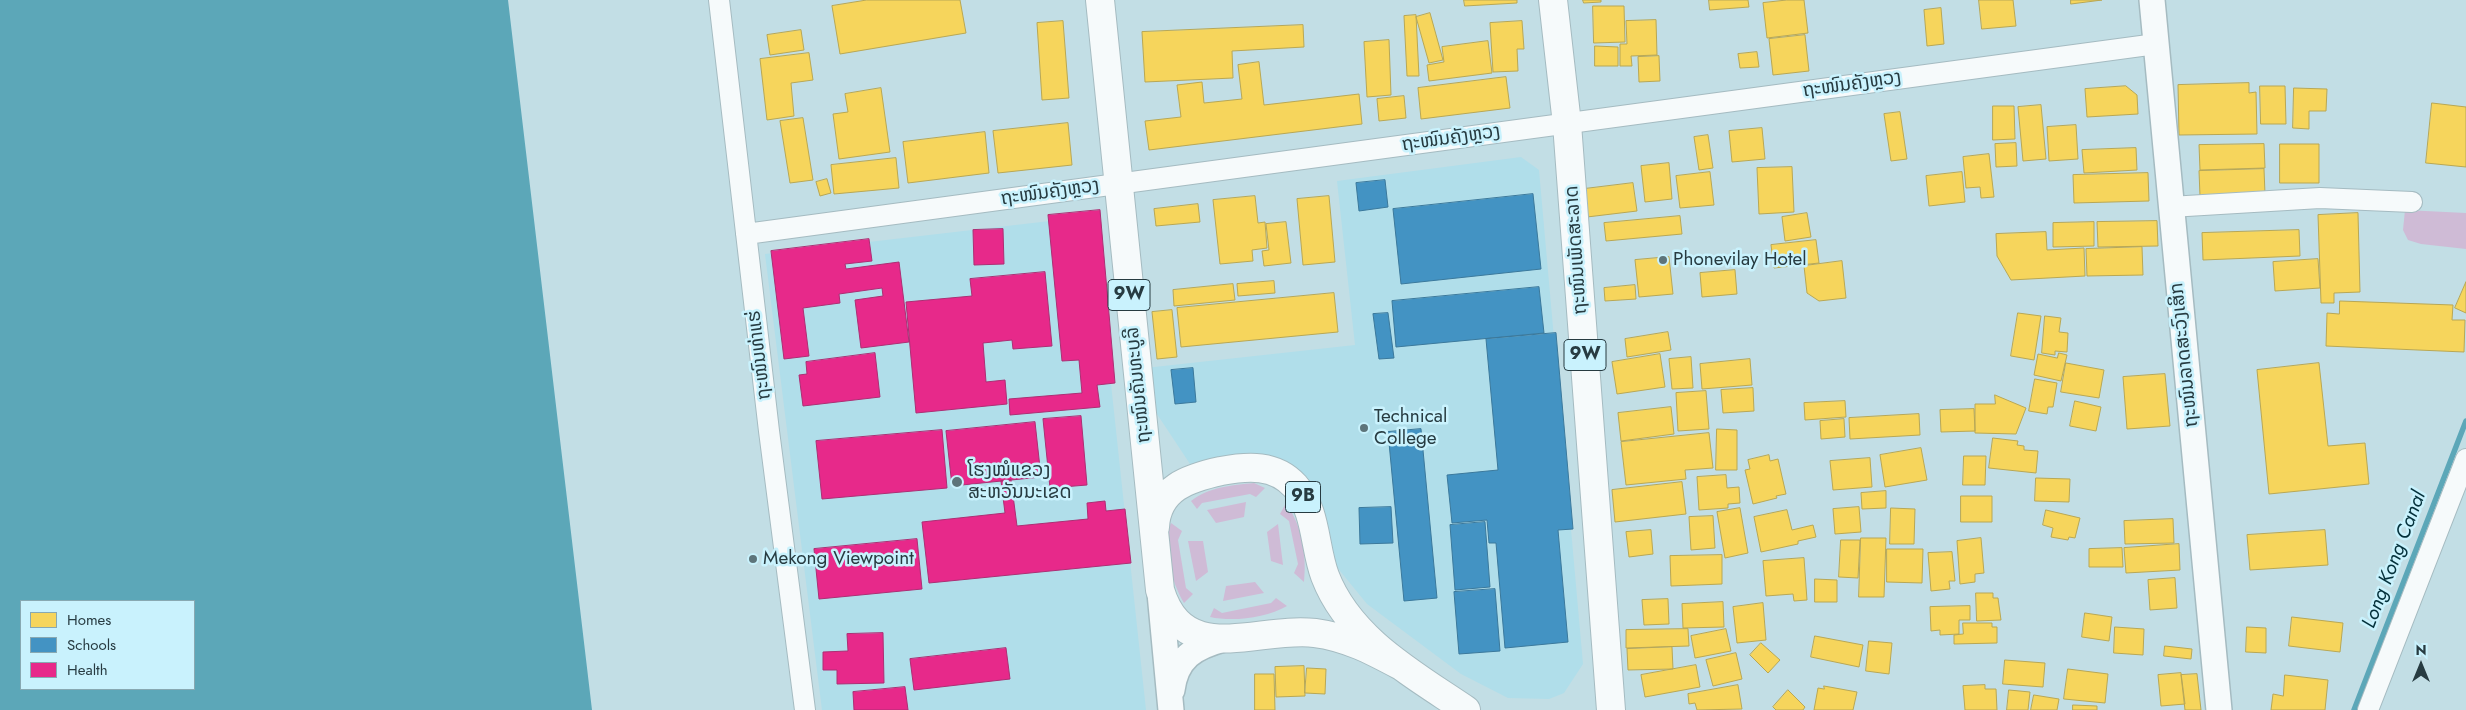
<!DOCTYPE html>
<html>
<head>
<meta charset="utf-8">
<style>
	body { margin:0 }
	#map { position:relative; width:2466px; height:710px; overflow:hidden; background:#c2dee5; font-family:Jost,sans-serif }
	canvas { display:block }
	.legend { position:absolute; left:20px; top:600px; width:175px; height:90px; box-sizing:border-box; background:#c9f2fd; border:1px solid #88a9b2; margin:0; padding:6px 9px; list-style:none; font-size:15px; color:#273b41 }
	.legend li { display:flex; align-items:center; gap:10px; height:25px }
	.legend b { width:25px; border:1px solid #88a9b2 }
	.north { position:absolute; left:2396px; top:640px; width:50px; height:50px; -webkit-text-stroke:4px #c9f2fd; paint-order:stroke; rotate:0deg; font-size:14px; font-weight:700; line-height:20px; text-align:center; color:#273b41 }
	.north::after { content:''; display:block; margin:auto; width:18px; height:22px; background:#273b41; clip-path:polygon(50% 0,100% 100%,50% 72%,0 100%) }
</style>
</head>
<body>
<div id="map">
<canvas width="2466" height="710"></canvas>
<ul class="legend">
<li><b style="height:14px;background:#f6d55c"></b>Homes</li>
<li><b style="height:14px;background:#4393c3"></b>Schools</li>
<li><b style="height:14px;background:#e7298a"></b>Health</li>
</ul>
<div class="north">N</div>
</div>
<script>
const context = document.querySelector('canvas').getContext('2d');
context.lineJoin = 'round';
function fill(path, color) { context.fillStyle = color; context.fill(path, 'evenodd'); }
function stroke(path, color, width, dash) { context.strokeStyle = color; context.lineWidth = width; context.lineCap = dash ? 'butt' : 'round'; context.setLineDash(dash || []); context.stroke(path); }
function label(font, color, halo, rows, align = 'center') {
  context.font = font + ' Jost,"Noto Sans Lao",sans-serif'; context.lineWidth = 5; context.setLineDash([]); context.textBaseline = 'middle'; context.strokeStyle = halo; context.fillStyle = color; for (const [text, x, y, turn = 0] of rows) {
    context.save(); context.translate(x, y); context.rotate((+turn || 0) * Math.PI / 180); context.textAlign = isNaN(turn) ? turn : align; if (halo) context.strokeText(text, 0, 0); context.fillText(text, 0, 0); context.restore();
  }
}
fill(new Path2D(`
	M1521,157l18,13 44,494 -19,29 -15,6 -41,-1 -47,-24 -94,-70 -31,-38 -11,-48 -54,-61 -29,-3 -52,10 -41,-62 -4,-34 210,-23 -18,-164z
	M1093,216l53,494h-324l-57,-456z`), '#b0deea');
fill(new Path2D(`
	M2405,210l61,3v36l-45,-5 -13,-4 -5,-10z
	M1254,483l11,5 -9,9 -6,-3 -48,9 -5,6 -6,-8c18,-14 41,-16 63,-18z
	M1246,502l-2,15 -28,6 -9,-13z
	M1286,503c16,23 21,52 18,79l-10,-9 4,-9 -9,-43 -9,-7z
	M1171,523l11,8 -4,9 8,48 7,6 -9,9c-12,-20 -23,-58 -13,-80z
	M1278,524l5,41 -12,-4 -4,-29z
	M1188,541h15l5,31 -12,9z
	M1255,582l9,11 -41,8 3,-15z
	M1276,598l11,8c-21,12 -54,16 -77,11l4,-9 8,5 49,-10z`), '#cfbbd6');
fill(new Path2D(`
	M0,0h508l84,710h-592zM21,601h173v88h-173z`), '#5ca7b8');
const homes = new Path2D(`
	M867,0h93l6,33 -126,21 -8,-48z
	M1464,0h53v3l-52,3z
	M1583,0h18v2l-17,1z
	M1709,0h39l1,7 -39,3z
	M1787,0h17l4,33 -41,5 -4,-35z
	M1979,0h34l3,26 -34,3z
	M2071,0h31l-31,4z
	M1593,6h31l1,36 -31,1z
	M1941,8l3,36 -17,2 -3,-36z
	M1430,13l13,47 -14,3 -13,-46z
	M1416,15l3,61h-12l-3,-60z
	M1656,20l1,35 -26,1 1,10h-12v-22h7l-1,-23z
	M1063,21l6,77 -27,2 -5,-77z
	M1522,21l2,28h-7l1,22 -25,1 -3,-49z
	M1303,25l1,22 -72,4 1,27 -88,4 -3,-50z
	M801,30l3,20 -34,5 -3,-20z
	M1805,35l4,36 -36,4 -4,-36z
	M1389,40l2,55 -24,2 -3,-55z
	M1488,41l4,32 -63,8 -2,-16 17,-3 -2,-15z
	M1595,46l23,1v19h-23z
	M1757,52l2,15 -19,1 -2,-14z
	M809,53l4,27 -22,3 3,33 -27,4 -7,-61z
	M1659,56l1,25 -21,1 -1,-25z
	M1259,62l5,43 95,-11 3,30 -213,26 -4,-29 36,-4 -4,-32 25,-3 2,21 38,-4 -4,-34z
	M1506,77l4,31 -89,11 -3,-31z
	M2249,83v10l7,-1 1,42 -78,1 -1,-50z
	M2126,86l11,9 1,19 -51,3 -2,-28z
	M2260,86h25l1,38h-25z
	M881,88l9,64 -51,7 -6,-45 15,-2 -3,-18z
	M2294,88l33,1 -1,22h-17v18l-16,-1z
	M1404,96l2,22 -27,3 -2,-22z
	M2432,103l34,4v60l-40,-4z
	M2041,105l5,54 -23,2 -5,-54z
	M1993,106h21l1,33 -22,1z
	M1900,112l7,47 -16,2 -7,-47z
	M803,118l10,62 -23,3 -10,-62z
	M1068,123l4,42 -74,8 -5,-42z
	M2076,125l2,34 -29,2 -2,-34z
	M1762,128l3,31 -33,3 -3,-31z
	M985,132l4,41 -81,10 -5,-41z
	M1708,135l5,33 -14,2 -5,-33z
	M2016,143l1,23 -21,1 -1,-23z
	M2264,144l1,24 -65,2 -1,-25z
	M2280,144h39v39h-39z
	M2136,148l1,22 -53,3 -2,-23z
	M1989,154l5,43 -13,1 -1,-11 -14,1 -3,-31z
	M896,158l3,30 -65,6 -3,-29z
	M1669,163l3,36 -27,3 -4,-36z
	M1792,167l2,45 -35,2 -2,-46z
	M2264,169l1,25 -65,2 -1,-25z
	M1710,172l4,33 -34,3 -4,-32z
	M1962,172l3,30 -36,4 -3,-30z
	M2148,173l1,28 -75,2 -1,-28z
	M827,179l4,14 -11,3 -4,-14z
	M1633,183l4,28 -50,6 -3,-28z
	M1255,196l3,27 7,-1 2,26 -15,2 1,11 -33,3 -7,-64z
	M1329,196l6,66 -32,3 -6,-66z
	M1198,204l2,18 -44,4 -2,-17z
	M1807,213l4,24 -26,4 -3,-24z
	M2358,213l2,79 -26,1v10h-13l-3,-88z
	M1680,216l2,18 -76,7 -2,-18z
	M2157,221l1,25 -60,1 -1,-25z
	M1286,222l5,41 -27,3 -2,-15 7,-1 -3,-26z
	M2094,222v24l-41,1v-24z
	M2299,230l1,26 -97,4 -1,-27z
	M2046,232l1,18 37,-2 1,28 -74,4 -14,-24 -1,-22z
	M1816,240l3,23 -45,5 -3,-23z
	M2142,247l1,28 -56,1 -1,-27z
	M1669,257l4,37 -34,3 -4,-37z
	M2318,259l2,29 -45,3 -2,-29z
	M1842,261l4,37 -27,3 -12,-8 -3,-27z
	M1735,270l2,24 -35,3 -2,-24z
	M1274,281l1,12 -37,3 -1,-12z
	M2466,282v31l-11,-5z
	M1233,284l2,16 -61,6 -1,-16z
	M1635,285l1,14 -31,2 -1,-13z
	M1334,293l4,39 -157,15 -4,-39z
	M2340,301l113,4 -1,15h13l-1,32 -138,-6 1,-33 12,1z
	M1172,310l5,47 -20,2 -5,-47z
	M2018,313l23,3 -7,44 -23,-4z
	M2045,316l16,2 -2,14 9,1 -1,19 -12,-1v4l-13,-2z
	M1668,332l3,18 -44,7 -2,-18z
	M2059,353l8,2 -6,26 -27,-6 4,-21 19,4z
	M1660,354l5,33 -48,7 -5,-32z
	M1691,357l2,31 -21,1 -3,-30z
	M1750,359l2,26 -50,4 -2,-25z
	M2066,363l38,7 -5,28 -38,-6z
	M2319,363l9,83 37,-3 4,41 -100,10 -12,-124z
	M2165,374l5,52 -43,3 -4,-52z
	M2035,379l22,4 -4,24h-5l-1,7 -18,-3z
	M1753,388l1,23 -31,2 -2,-23z
	M1706,391l3,38 -31,2 -2,-38z
	M1995,395l31,13 -10,26 -41,-1v-29h20z
	M1845,401l1,16 -41,3 -1,-17z
	M2075,401l26,6 -5,24 -26,-5z
	M1671,407l3,27 -53,7 -3,-28z
	M1974,409l1,22 -34,1 -1,-22z
	M1919,414l1,21 -70,4 -1,-21z
	M1844,419l1,18 -24,2 -1,-18z
	M1717,429l20,1v40h-21z
	M1709,433l4,35 -28,2 1,9 -60,6 -5,-43z
	M1993,438l25,3 -1,4 7,1v4l14,1 -2,22 -47,-5z
	M1921,448l6,32 -42,7 -5,-32z
	M1769,455l1,6 8,-2 8,35 -10,2 1,2 -24,6 -8,-34 5,-1 -2,-9z
	M1964,456h22l-1,29h-22z
	M1870,458l2,29 -39,3 -3,-29z
	M1726,475l1,13 12,-1 1,16 -12,1v4l-29,2 -2,-33z
	M2036,478l34,1 -1,23 -34,-1z
	M1682,482l4,32 -71,8 -3,-32z
	M1886,491v17l-24,1 -1,-16z
	M1961,496h31v26h-31z
	M1859,507l2,25 -26,2 -2,-25z
	M1740,508l8,45 -23,5 -8,-46z
	M1891,508l24,1 -1,35h-24z
	M1787,510l5,20 21,-5 3,12 -18,4v3l-37,8 -7,-35z
	M2046,510l34,8 -5,20 -6,-1 -1,3 -17,-3 2,-9 -10,-3z
	M1713,516l2,32 -24,2 -2,-33z
	M2173,519l1,24 -49,1 -1,-23z
	M1651,530l2,24 -24,3 -3,-25z
	M2325,530l3,35 -78,5 -3,-35z
	M1861,538h25l-2,59h-25z
	M1981,538l3,35 -9,1v8l-15,2 -3,-43z
	M1841,540h19l-2,38 -19,-1z
	M2179,544l1,26 -54,3 -2,-25z
	M2122,548l1,19h-34v-18z
	M1887,549h36l-1,34 -35,-1z
	M1952,552l3,29h-6l1,8 -19,2 -3,-38z
	M1722,555v29l-51,2 -1,-30z
	M1804,558l3,42 -13,1 -1,-7 -27,2 -3,-35z
	M2175,578l2,30 -27,2 -2,-30z
	M1815,579l22,1v22h-22z
	M1976,593h17v5h5l3,22 -24,1z
	M1668,599l1,25 -25,1 -2,-25z
	M1723,602l1,25 -41,1 -1,-24z
	M1763,603l3,37 -29,3 -4,-36z
	M1970,606v14h-11v14l-19,1v-5l-9,1 -1,-24z
	M2085,613l27,4 -3,24 -27,-4z
	M2292,617l51,6 -3,29 -51,-6z
	M1963,623h29v4h5v16l-43,1v-9l9,-1z
	M2115,627l29,2 -1,26 -29,-2z
	M2247,627l19,1v25l-20,-1z
	M1688,629l1,17 -63,2v-18z
	M1726,629l5,22 -36,7 -4,-22z
	M1815,636l48,9 -4,22 -48,-10z
	M1869,641l23,2 -3,31 -23,-3z
	M1761,643l19,17 -12,13 -18,-18z
	M2165,646l27,3 -1,10 -27,-3z
	M1672,647l1,22 -45,1 -1,-21z
	M1736,653l6,26 -29,7 -7,-26z
	M2005,660l40,3 -2,24 -40,-3z
	M1696,665l4,22 -55,10 -4,-22z
	M1304,666l1,30 -29,1 -1,-30z
	M1307,668l19,1 -1,25 -20,-1z
	M2068,669l40,5 -3,29 -41,-4z
	M2181,673l4,31 -24,2 -3,-31z
	M1255,674h19l1,36h-20z
	M2197,674l4,36h-16l-4,-35z
	M2285,675l43,5 -3,30h-54l2,-16 10,2z
	M1738,685l4,24 -45,1 -2,-7 -6,1 -1,-10z
	M1985,685v4h11l1,21h-32l-2,-24z
	M1824,686l33,6 -4,18h-39l4,-22 6,1z
	M1788,690l17,17 -2,3h-27l-3,-3z
	M2009,690l21,2 -2,18h-21z
	M2034,695l25,4 -2,11h-26z
	M2073,705l24,1v4h-24z`);
fill(homes, '#f6d55c');
stroke(homes, '#b8a754', 1);
const schools = new Path2D(`
	M1385,180l3,27 -29,4 -3,-28z
	M1533,194l8,75 -140,15 -8,-75z
	M1539,287l5,46 -148,14 -4,-46z
	M1388,313l6,45 -15,1 -6,-45z
	M1556,333l17,196 -15,1 10,112 -63,6 -9,-105h-7l-2,-23 -35,3 -5,-48 51,-5 -12,-131z
	M1193,368l3,34 -21,2 -4,-34z
	M1421,429l16,169 -33,3 -16,-169z
	M1391,507l2,36 -33,1 -1,-36z
	M1485,522l5,65 -35,3 -5,-65z
	M1495,589l5,62 -41,3 -5,-62z`);
fill(schools, '#4393c3');
stroke(schools, '#3b799c', 1);
const health = new Path2D(`
	M1100,210l15,173 -18,2 3,22 -90,8 -1,-16 73,-6 -3,-33 -17,1 -14,-146z
	M1003,229l1,35 -30,1 -1,-35z
	M869,239l3,22 -27,3 1,5 53,-7 10,80 -48,6 -6,-48 28,-4 -1,-8 -43,6 1,9 -37,5 6,48 -25,3 -13,-108z
	M1045,272l7,74 -39,3 -1,-9 -29,3 3,39 19,-2 2,24 -91,9 -10,-111 66,-6 -2,-17z
	M875,353l5,44 -77,9 -4,-31 8,-1 -1,-12z
	M1081,416l6,69 -37,3 -7,-69z
	M1035,422l6,55 -89,9 -6,-55z
	M942,430l5,58 -125,11 -6,-58z
	M1011,480l6,46 71,-7 -1,-16 18,-2 1,10 19,-2 6,54 -202,20 -7,-61 83,-9 -4,-32z
	M917,539l5,50 -103,10 -5,-50z
	M883,633l1,50 -47,1v-14h-14v-18l25,-1 -1,-17z
	M1006,648l4,31 -96,11 -4,-31z
	M905,687l3,23h-54l-1,-18z`);
fill(health, '#e7298a');
stroke(health, '#ad2e74', 1);
stroke(new Path2D(`
	M2354,710l112,-289`), '#5ca7b8', 5.5);
const minor = new Path2D(`
	M719,0l50,431 36,279
	M2170,207l150,-9 92,4
	M746,234l1410,-190
	M2368,710l98,-251`);
const tertiary = new Path2D(`
	M2152,0l67,710
	M1160,593l11,117
	M1172,690c4,-32 22,-43 52,-51`);
const primary = new Path2D(`
	M1100,0l60,590c24,79 97,36 155,43 32,4 58,18 86,33
	M1553,0l14,124 44,586
	M1155,527c2,-39 34,-49 66,-56 27,-5 54,-7 74,15 22,25 19,61 30,90 24,63 88,98 141,134`);
stroke(minor, '#a5bbc1', 22);
stroke(tertiary, '#a5bbc1', 28);
stroke(primary, '#a5bbc1', 30);
stroke(minor, '#f6fafb', 20);
stroke(tertiary, '#f6fafb', 25);
stroke(primary, '#f6fafb', 28);
for (const [x, y, r, color] of [
	[1663,260,5,"#5d747a"],
	[1364,428,5,"#5d747a"],
	[957,482,6,"#5d747a"],
	[753,559,5,"#5d747a"]
]) { const dot = new Path2D(); dot.arc(x, y, r, 0, 2 * Math.PI); context.fillStyle = color; context.fill(dot); stroke(dot, '#c9f2fd', 2); }
for (const [x, y, w] of [
	[1129,295,42],
	[1585,355,42],
	[1303,497,35]
]) { const box = new Path2D(); box.roundRect(x - w / 2, y - 15.5, w, 31, 4); context.fillStyle = '#c9f2fd'; context.fill(box); stroke(box, '#273b41', 1); }
label('bold 18px', '#273b41', null, [
	["9W",1129,295],
	["9W",1585,355],
	["9B",1303,497]
]);
label('19px', '#273b41', '#c9f2fd', [
	["ຖະໜົນຄັງຫຼວງ",1852,85,-8],
	["ຖະໜົນຄັງຫຼວງ",1451,139,-8],
	["ຖະໜົນຄັງຫຼວງ",1050,193,-8],
	["ຖະໜົນເພັດສະລາດ",1577,250,-94],
	["ຖະໜົນທ່າແຮ່",760,355,-97],
	["ຖະໜົນລາດສະວົງເສິກ",2185,355,-96],
	["ຖະໜົນຄັນທະບູລີ",1139,385,-96]
]);
label('19px', '#273b41', '#c9f2fd', [
	["Phonevilay Hotel",1673,260],
	["Technical",1374,417],
	["College",1374,439],
	["ໂຮງໝໍແຂວງ",968,471],
	["ສະຫວັນນະເຂດ",968,493],
	["Mekong Viewpoint",763,559]
], 'left');
label('italic 20px', '#04313b', '#c9f2fd', [
	["Long Kong Canal",2395,560,-69]
]);
</script>
</body>
</html>
